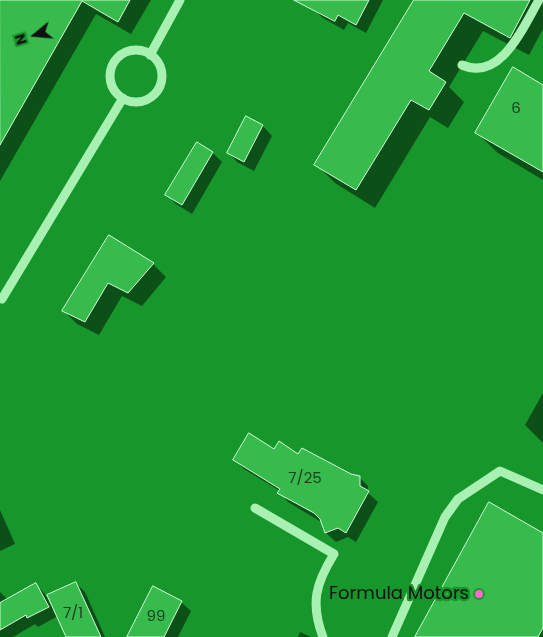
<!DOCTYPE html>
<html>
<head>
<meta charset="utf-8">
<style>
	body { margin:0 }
	#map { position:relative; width:543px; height:637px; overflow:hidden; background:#17962c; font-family:Poppins,sans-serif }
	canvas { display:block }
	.north { position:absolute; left:10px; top:10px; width:50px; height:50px; -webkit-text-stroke:4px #17962c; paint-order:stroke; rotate:253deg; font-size:14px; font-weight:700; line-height:20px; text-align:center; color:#111 }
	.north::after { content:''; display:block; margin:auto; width:18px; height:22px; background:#111; clip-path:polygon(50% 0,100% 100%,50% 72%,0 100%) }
</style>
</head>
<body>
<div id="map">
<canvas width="543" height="637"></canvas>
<div class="north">N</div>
</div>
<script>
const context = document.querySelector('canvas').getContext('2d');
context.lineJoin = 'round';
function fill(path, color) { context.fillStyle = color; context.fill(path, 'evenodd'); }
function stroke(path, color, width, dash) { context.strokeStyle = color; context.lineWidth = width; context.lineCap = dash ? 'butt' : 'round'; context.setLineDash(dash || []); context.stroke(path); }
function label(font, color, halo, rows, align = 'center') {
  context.font = font + ' Poppins,sans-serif'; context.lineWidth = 4.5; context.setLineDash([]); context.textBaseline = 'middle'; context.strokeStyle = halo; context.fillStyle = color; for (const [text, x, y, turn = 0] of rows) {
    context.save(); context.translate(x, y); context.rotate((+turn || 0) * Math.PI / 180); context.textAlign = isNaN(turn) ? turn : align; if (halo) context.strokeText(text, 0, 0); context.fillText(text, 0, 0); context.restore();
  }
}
fill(new Path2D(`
	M0,0h151l-20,34 -35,-20 -96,167z
	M318,0h65l-17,33 -18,-10 -4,7 -21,-12 -10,-9z
	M415,0h128v29l-14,26 -46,-24 -34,56 15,15 -16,26 -18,-11 -55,91 -40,-25 -19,-19z
	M543,86v94l-45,-27 -21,-20z
	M246,118l17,8 9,10 -18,35 -17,-9 -9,-10z
	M197,144l16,9 9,9 -30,52 -16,-10 -9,-9z
	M109,236l44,28 13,13 -24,29 -20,-10 -23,39 -22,-11 -14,-14z
	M543,393v50l-18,-18z
	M275,450l24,6 60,21 9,9v7l10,9 -22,40 -8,-5 -12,5 -10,-9 -3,-10 -35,-21 -8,-11 -36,-22 -10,-10z
	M0,510l15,34 -15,7z
	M543,535v102h-126z
	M76,583l9,9 20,45h-38l-9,-21 -20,11 -3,-3 -22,13h-13v-45l8,8 27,-16 10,10 6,11z
	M181,602l10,9 -13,26h-43z
	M300,632l11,5h-13z`), '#0007');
const building = new Path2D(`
	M0,0h130l-12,22 -36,-21 -82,144z
	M294,0h75l-13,25 -18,-10 -3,6z
	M414,0h116l-20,38 -46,-25 -35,58 17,11 -17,28 -18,-10 -55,90 -42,-25z
	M513,67l30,18v87l-68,-39z
	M246,116l17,9 -19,37 -17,-9z
	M197,142l16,10 -31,53 -17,-10z
	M109,235l45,28 -26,30 -20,-10 -23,39 -23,-11z
	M249,433l25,16 5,-8 19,13 4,-6 49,26 9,2v10l9,5 -23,42 -8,-5 -13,5 -5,-14 -6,-6 -37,-20 3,-4 -47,-29z
	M489,502l54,31v95l-5,9h-123z
	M76,582l25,55h-35l-19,-42z
	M36,583l13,24 -22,11 -1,-3 -26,15v-27z
	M153,586l29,15 -18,36h-37z`);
fill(building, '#36bb4c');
stroke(building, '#d0fcd6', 1);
stroke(new Path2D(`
	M110 76a26 26 0 1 1 52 0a26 26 0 1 1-52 0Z
	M150,55l30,-55
	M462,65c39,17 61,-38 77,-65
	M0,298l2,1 121,-201
	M255,508l79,46c-18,29 -24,49 -11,83
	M392,637l53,-120 13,-18 42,-28 43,19`), '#a8f1b3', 9);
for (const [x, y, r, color] of [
	[479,594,5,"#ff69d0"]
]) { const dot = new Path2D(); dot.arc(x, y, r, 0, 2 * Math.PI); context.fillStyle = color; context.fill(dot); stroke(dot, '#17962c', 2); }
label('15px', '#1a3c20', null, [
	["6",516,109],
	["7/25",305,479],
	["7/1",73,614],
	["99",156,617]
]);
label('18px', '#111', '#17962c', [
	["Formula Motors",469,594]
], 'right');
</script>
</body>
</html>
